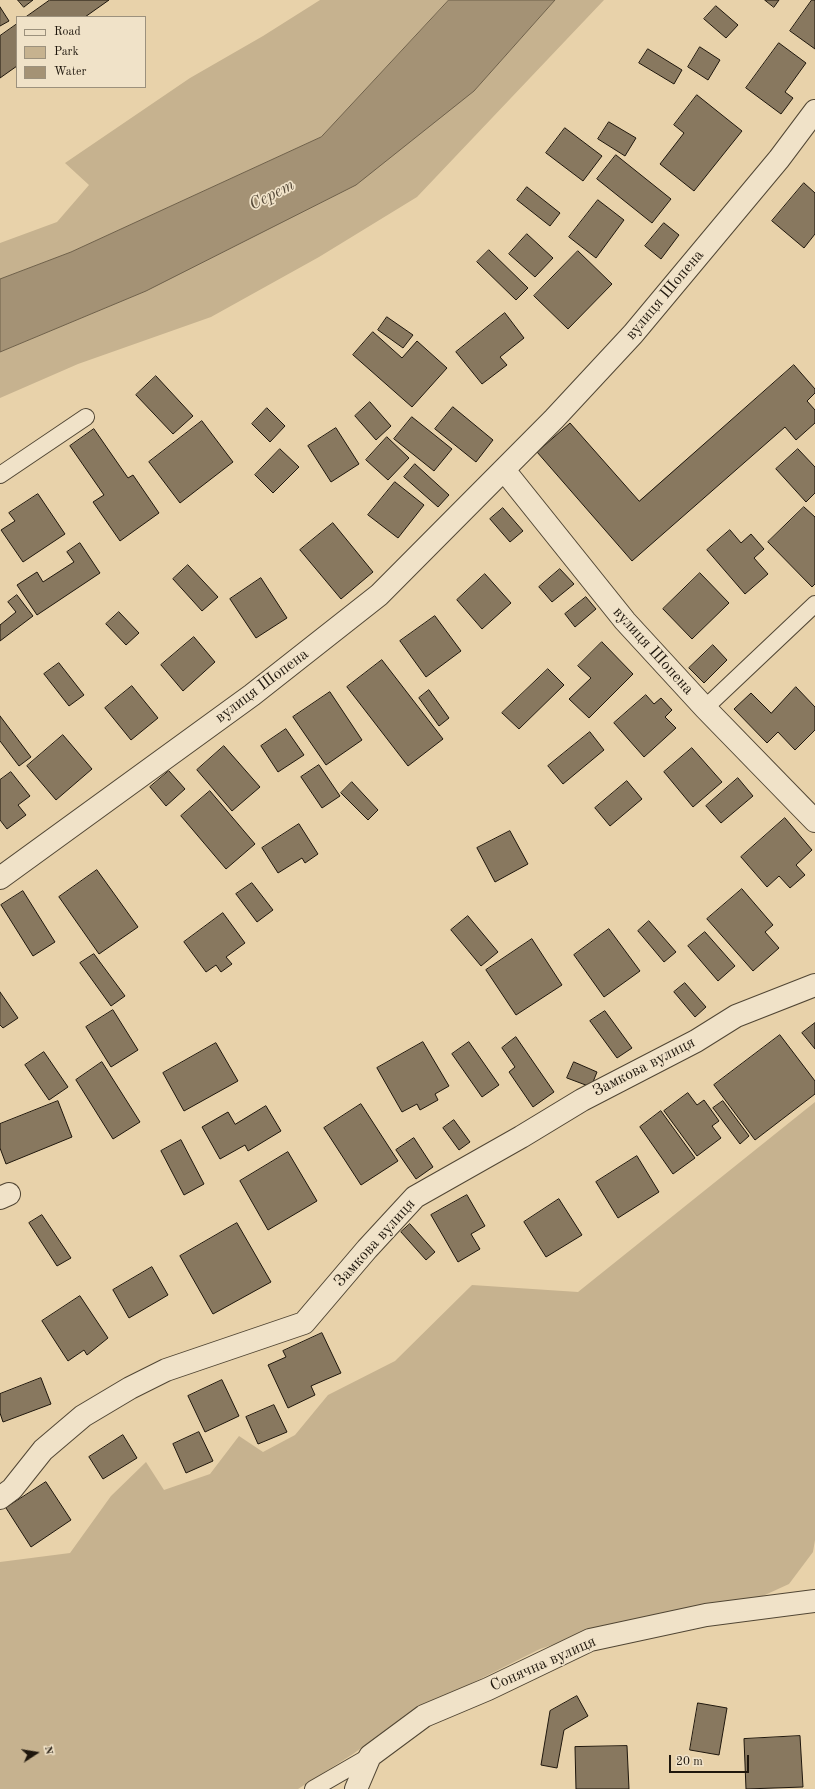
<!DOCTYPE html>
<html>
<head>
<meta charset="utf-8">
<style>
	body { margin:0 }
	#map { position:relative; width:815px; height:1789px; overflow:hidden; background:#e8d2aa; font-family:"Old Standard TT",serif }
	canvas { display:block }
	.legend { position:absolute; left:16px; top:16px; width:130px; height:72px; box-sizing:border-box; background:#f0e2c8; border:1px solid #9c917d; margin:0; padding:5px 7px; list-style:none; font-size:12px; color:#1f170d }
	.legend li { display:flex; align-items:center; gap:8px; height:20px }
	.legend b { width:20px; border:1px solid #9c917d }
	.north { position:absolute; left:16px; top:1733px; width:40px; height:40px; -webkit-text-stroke:3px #f0e2c8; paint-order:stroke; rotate:78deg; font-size:11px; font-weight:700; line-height:16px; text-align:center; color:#1f170d }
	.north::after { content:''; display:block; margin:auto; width:14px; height:18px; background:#1f170d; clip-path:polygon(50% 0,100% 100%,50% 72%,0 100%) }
	.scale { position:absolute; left:669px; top:1755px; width:80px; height:18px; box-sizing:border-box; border:2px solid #1f170d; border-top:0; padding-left:5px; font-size:12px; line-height:14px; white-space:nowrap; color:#1f170d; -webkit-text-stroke:3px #f0e2c8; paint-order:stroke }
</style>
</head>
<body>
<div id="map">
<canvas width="815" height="1789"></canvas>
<ul class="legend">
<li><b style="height:5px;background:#f0e2c8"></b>Road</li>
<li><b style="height:11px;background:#c6b28f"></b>Park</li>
<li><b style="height:11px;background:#a49275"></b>Water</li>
</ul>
<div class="north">N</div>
<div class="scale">20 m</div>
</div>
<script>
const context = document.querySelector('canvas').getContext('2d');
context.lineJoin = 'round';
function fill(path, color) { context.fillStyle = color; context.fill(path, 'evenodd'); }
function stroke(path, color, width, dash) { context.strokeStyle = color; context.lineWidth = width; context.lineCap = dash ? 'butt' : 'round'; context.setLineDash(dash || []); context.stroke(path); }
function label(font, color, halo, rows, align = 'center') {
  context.font = font + ' "Old Standard TT",serif'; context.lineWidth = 3.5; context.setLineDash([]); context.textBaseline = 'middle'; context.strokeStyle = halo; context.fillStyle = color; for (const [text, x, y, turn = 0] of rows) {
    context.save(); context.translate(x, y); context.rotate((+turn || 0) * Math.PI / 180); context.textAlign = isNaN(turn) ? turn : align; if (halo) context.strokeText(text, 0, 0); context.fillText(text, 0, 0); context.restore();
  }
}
fill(new Path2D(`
	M320,0h129l-128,137 -250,115 -71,27v-36l57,-21 32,-37 -24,-22 125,-85 73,-42z
	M555,0h49l-187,197 -98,60 -108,60 -133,47 -78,34v-46l146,-61 328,-200z
	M815,1102v438l-2,12 -24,32 -35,16 -148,27 -66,22 -134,67 -53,38 -55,35h-298v-227l70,-9 41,-57 35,-34 18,28 46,-16 29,-38 24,16 32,-17 33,-40 67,-34 77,-76 106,7z`), '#c6b28f');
const water = new Path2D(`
	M449,0h106l-81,91 -118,94 -210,106 -146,61v-73l71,-27 250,-115z`);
fill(water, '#a49275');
stroke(water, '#6f614b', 1);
const building = new Path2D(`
	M18,0h15l-9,7z
	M50,0h59l-24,17h-59z
	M765,0h14l-5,7z
	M812,0h3v49l-25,-18z
	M716,6l22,19 -12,13 -22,-19z
	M0,7l9,14 -9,5z
	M17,24v42l-17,12v-42z
	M779,43l27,20 -21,29 8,6 -12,16 -35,-26z
	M700,47l20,13 -12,20 -20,-13z
	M648,49l34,21 -8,14 -35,-21z
	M697,95l45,36 -48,60 -34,-27 24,-31 -10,-8z
	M609,122l27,16 -11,18 -27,-17z
	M565,128l37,28 -19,25 -37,-28z
	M616,155l55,44 -19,24 -55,-44z
	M804,183l11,10v41l-11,14 -32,-27z
	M527,187l33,26 -10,13 -33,-26z
	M598,200l26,20 -28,38 -27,-21z
	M664,223l15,12 -18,24 -16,-13z
	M527,234l26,24 -18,19 -26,-23z
	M489,250l39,38 -12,12 -39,-38z
	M578,251l34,33 -44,45 -34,-33z
	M505,313l19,25 -24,19 7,8 -25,19 -26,-32z
	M387,317l26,18 -10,13 -25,-18z
	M373,332l29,26 15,-17 30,27 -35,39 -59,-52z
	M794,365l21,24v4l-8,8 8,9v13l-19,17 -11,-13 -153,134 -95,-109 33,-29 69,78z
	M156,376l37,40 -20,18 -37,-39z
	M370,402l21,24 -15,14 -21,-24z
	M453,407l40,33 -17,22 -41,-33z
	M267,408l18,18 -15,16 -18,-18z
	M412,417l40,32 -18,22 -40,-32z
	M202,421l31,41 -53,41 -31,-41z
	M336,428l23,36 -28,18 -23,-36z
	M94,429l34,49 5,-3 26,38 -39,28 -27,-39 11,-7 -34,-49z
	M387,437l22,21 -21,22 -22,-20z
	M280,449l19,18 -26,26 -18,-18z
	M798,449l17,18v26l-9,9 -30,-33z
	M415,464l34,31 -11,12 -34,-30z
	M395,482l29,23 -26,33 -30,-23z
	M38,494l27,40 -42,28 -22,-32 14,-9 -6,-8z
	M804,507l11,10v67l-3,3 -44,-45z
	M503,508l20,23 -13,11 -20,-23z
	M333,523l40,49 -32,27 -41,-49z
	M730,530l11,13 10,-9 13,15 -10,9 14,16 -23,20 -38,-44z
	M80,543l20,30 -63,42 -20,-30 20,-13 6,10 31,-20 -7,-10z
	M188,565l30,32 -16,14 -29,-32z
	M560,569l14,15 -22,18 -13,-15z
	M700,573l29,30 -37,36 -29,-30z
	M485,574l26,29 -29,26 -25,-29z
	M261,578l26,40 -31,20 -26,-39z
	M17,595l16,21 -33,25v-16l16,-13 -8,-10z
	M586,597l10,12 -21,18 -10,-13z
	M119,612l20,21 -13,12 -20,-21z
	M435,616l26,35 -35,26 -26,-36z
	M194,637l21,25 -32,29 -22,-26z
	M602,642l31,32 -44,44 -20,-19 22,-21 -13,-12z
	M713,645l14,15 -23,23 -15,-15z
	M382,660l61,79 -35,27 -61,-79z
	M59,663l25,32 -15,11 -25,-32z
	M548,669l16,16 -45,44 -17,-16z
	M132,686l26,32 -27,22 -26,-32z
	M796,687l19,20v23l-20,20 -17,-18 -11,11 -33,-34 17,-16 20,20z
	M429,690l20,28 -10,8 -20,-28z
	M330,692l32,48 -36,25 -33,-48z
	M646,695l8,9 7,-6 11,12 -7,7 11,11 -32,29 -30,-34z
	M0,716l31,41 -12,9 -19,-25z
	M286,729l18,26 -26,17 -17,-26z
	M590,732l14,18 -41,34 -15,-18z
	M63,735l29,34 -36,31 -29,-34z
	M224,746l36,41 -28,24 -35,-41z
	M692,748l30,34 -29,25 -29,-35z
	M319,765l21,31 -18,12 -21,-31z
	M169,771l16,18 -19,17 -16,-19z
	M11,772l19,24 -12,9 8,10 -19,14 -7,-9v-40z
	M738,778l15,18 -32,27 -15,-17z
	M627,781l15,18 -32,27 -15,-18z
	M352,782l26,28 -10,10 -27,-27z
	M210,791l45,53 -29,25 -45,-53z
	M785,818l27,32 -16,15 9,10 -15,13 -11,-12 -12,11 -26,-30z
	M299,824l19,30 -13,9 -3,-5 -24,15 -16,-25z
	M510,831l18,33 -33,18 -18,-34z
	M97,870l41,57 -39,27 -40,-57z
	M252,883l21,27 -16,12 -21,-28z
	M742,889l31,36 -8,7 14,16 -26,23 -46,-52z
	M23,891l32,51 -22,14 -32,-51z
	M223,913l22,30 -19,14 6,7 -11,8 -5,-7 -10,7 -22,-30z
	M468,916l30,36 -17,14 -30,-36z
	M649,921l27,31 -12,10 -26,-31z
	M609,929l31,42 -36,26 -30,-42z
	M705,932l30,34 -17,15 -30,-35z
	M532,939l30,46 -46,30 -30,-45z
	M94,954l31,42 -14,10 -31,-43z
	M685,983l21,24 -11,10 -21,-25z
	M0,992l18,26 -15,10 -3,-3z
	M113,1010l25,40 -27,17 -25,-40z
	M605,1011l27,37 -15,10 -27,-37z
	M815,1023v26l-13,-16z
	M780,1035l35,46v13l-60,46 -41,-55z
	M516,1037l38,55 -21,15 -24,-35 6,-5 -13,-19z
	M423,1042l26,44 -14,8 3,6 -18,10 -3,-6 -15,8 -25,-44z
	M469,1042l30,43 -17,12 -30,-43z
	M216,1043l22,38 -54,30 -21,-38z
	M44,1052l24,35 -19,13 -24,-35z
	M102,1062l38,60 -27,17 -37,-59z
	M574,1062l23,10 -6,15 -24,-9z
	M688,1093l9,12 7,-5 15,21 -7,5 9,12 -24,18 -33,-45z
	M58,1101l14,36 -66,27 -6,-16v-24z
	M723,1101l26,35 -9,8 -27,-36z
	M361,1104l37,57 -37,24 -37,-57z
	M266,1106l15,25 -33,20 -3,-6 -25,14 -18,-32 26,-15 7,12z
	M661,1111l34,47 -22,16 -33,-47z
	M454,1120l16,22 -11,8 -16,-22z
	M414,1138l19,29 -17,12 -20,-29z
	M181,1140l23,44 -20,11 -23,-44z
	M288,1152l29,49 -49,29 -28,-49z
	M637,1156l22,36 -41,26 -22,-36z
	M467,1195l18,31 -14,8 9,15 -22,13 -27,-47z
	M559,1199l23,36 -36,22 -22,-35z
	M42,1215l29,43 -14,8 -28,-43z
	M237,1223l34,59 -58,32 -33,-58z
	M410,1224l25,28 -9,8 -25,-28z
	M152,1267l16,28 -39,23 -16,-28z
	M80,1296l28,42 -21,17 -3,-5 -16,11 -26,-40z
	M322,1333l19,40 -30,13 4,9 -27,13 -20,-43 18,-8 -3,-6z
	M41,1378l10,26 -48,18 -3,-9v-19z
	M222,1380l17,36 -34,16 -17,-36z
	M274,1405l13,27 -29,12 -12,-27z
	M199,1432l14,29 -27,12 -13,-29z
	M123,1435l14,23 -34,21 -14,-22z
	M46,1482l25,38 -40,27 -25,-39z
	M577,1696l11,20 -24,14 -7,38 -16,-3 9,-54z
	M698,1703l29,5 -8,47 -29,-5z
	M800,1736l3,51 -57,2 -2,-50z
	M627,1746l2,43h-53l-1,-42z`);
fill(building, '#88785f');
stroke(building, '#1f170d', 1);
const service = new Path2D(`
	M0,475l86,-58
	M705,708l110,-104
	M313,1789l57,-33`);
const minor = new Path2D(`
	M504,470l121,151 80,87 110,113
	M0,878l252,-183 127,-100 175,-176 79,-85 146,-175 36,-48
	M0,1198l9,-4
	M0,1498l12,-9 31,-39 40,-34 47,-28 36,-18 138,-47 63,-74 48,-52 106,-60 61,-37 114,-59 40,-25 79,-31
	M356,1789l14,-33 54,-40 64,-27 102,-49 116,-25 109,-14`);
stroke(service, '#514634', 18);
stroke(minor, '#514634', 24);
stroke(service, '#f0e2c8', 16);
stroke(minor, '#f0e2c8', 22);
label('16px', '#1f170d', '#f0e2c8', [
	["вулиця Шопена",665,295,-50],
	["вулиця Шопена",653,651,48],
	["вулиця Шопена",262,686,-37],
	["Замкова вулиця",644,1067,-27],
	["Замкова вулиця",375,1243,-48],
	["Сонячна вулиця",543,1664,-24]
]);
label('italic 17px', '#544837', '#f0e2c8', [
	["Серет",272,195,-27]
]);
</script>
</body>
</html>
